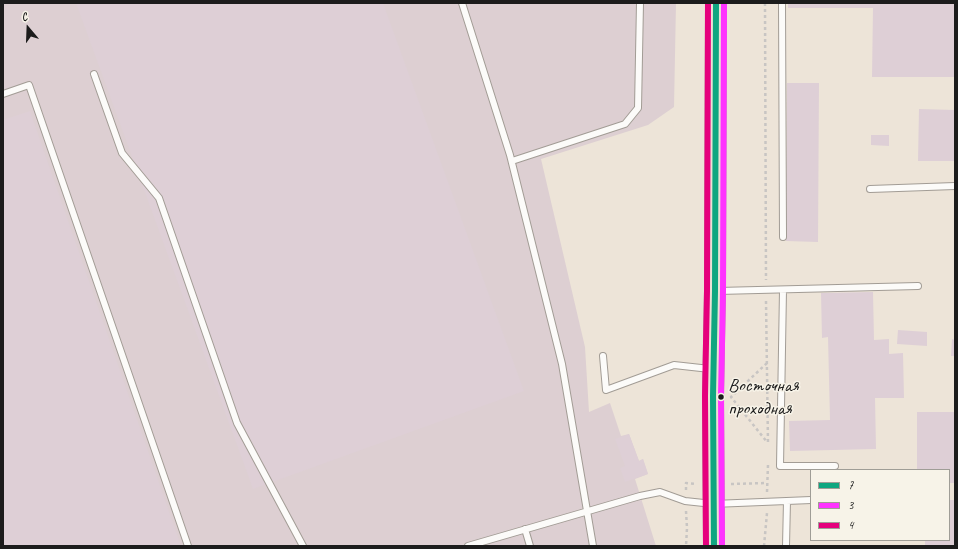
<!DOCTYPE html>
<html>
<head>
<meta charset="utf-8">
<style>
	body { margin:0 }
	#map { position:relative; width:958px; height:549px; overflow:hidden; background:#ede4d8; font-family:Caveat,sans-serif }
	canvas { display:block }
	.frame { position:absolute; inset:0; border:4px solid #1c1c1c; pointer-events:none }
	.legend { position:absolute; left:810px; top:469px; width:140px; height:72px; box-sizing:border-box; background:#f7f3e8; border:1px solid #9f9d96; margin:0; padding:5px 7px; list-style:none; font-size:12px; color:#1c1c1c }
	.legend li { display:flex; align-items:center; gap:8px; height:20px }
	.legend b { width:20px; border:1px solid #9f9d96 }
	.north { position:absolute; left:8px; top:8px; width:40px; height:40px; -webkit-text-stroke:3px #f7f3e8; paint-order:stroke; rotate:341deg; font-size:11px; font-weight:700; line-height:16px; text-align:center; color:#1c1c1c }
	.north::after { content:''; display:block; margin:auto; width:14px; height:18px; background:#1c1c1c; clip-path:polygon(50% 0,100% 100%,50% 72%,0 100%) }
</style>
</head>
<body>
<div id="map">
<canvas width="958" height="549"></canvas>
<div class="frame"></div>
<ul class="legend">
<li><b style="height:5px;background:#0fa680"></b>7</li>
<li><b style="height:5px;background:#f3f"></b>3</li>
<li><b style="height:5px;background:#e5007d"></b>4</li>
</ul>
<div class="north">С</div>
</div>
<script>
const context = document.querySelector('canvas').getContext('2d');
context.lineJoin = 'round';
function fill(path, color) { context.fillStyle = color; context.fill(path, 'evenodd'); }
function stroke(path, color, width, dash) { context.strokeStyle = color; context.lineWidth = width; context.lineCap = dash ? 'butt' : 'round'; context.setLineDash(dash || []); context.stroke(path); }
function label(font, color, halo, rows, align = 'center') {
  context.font = font + ' Caveat,sans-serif'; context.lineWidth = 3; context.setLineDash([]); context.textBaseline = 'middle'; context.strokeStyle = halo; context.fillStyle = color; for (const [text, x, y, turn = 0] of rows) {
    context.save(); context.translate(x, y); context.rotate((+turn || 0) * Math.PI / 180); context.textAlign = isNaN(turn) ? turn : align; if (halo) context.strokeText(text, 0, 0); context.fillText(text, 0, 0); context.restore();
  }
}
fill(new Path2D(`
	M3,3h673l-2,104 -26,18 -107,34 44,188 4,65 21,-9 11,33 8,-2 10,27 4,-2 5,15 -13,5 21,67h-653z`), '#ddcfd2');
fill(new Path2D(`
	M76,3h307l141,388 -271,98z
	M788,3h167v74h-83l1,-69h-85z
	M787,83h32l-1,159 -32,-1z
	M919,109l36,1v51h-37z
	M30,111l151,435h-178v-426z
	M871,135h18v11l-18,-1z
	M873,292l1,48 15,-1v15l14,-1 1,45h-29l1,51 -86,2 -1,-30 41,-1 -2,-83 -6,1 -1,-45z
	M898,330l29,2v14l-30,-2z
	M952,339l3,1v16h-4z
	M917,412h38v71h-6v-13h-32z
	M629,434l10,27 4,-2 5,15 -23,8 -5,-14 5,-2 -10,-27z
	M949,500h6v46h-30v-6h24z`), '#decfd6');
const service = new Path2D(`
	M462,3l48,152 52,209 31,182
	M782,3l1,234
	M94,74l28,79 37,45 78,225 66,123
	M3,94l26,-9 159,461
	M512,161l113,-37 13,-16 2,-105
	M870,189l85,-3
	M783,290l-3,176h55
	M718,291l200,-5
	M603,356l3,34 68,-25 36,4
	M525,529l5,17
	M468,546l172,-50 20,-4 25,9 28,3 98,-4
	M786,546l1,-45`);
const primary = new Path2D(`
	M714,546l-1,-150 2,-105 1,-288`);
stroke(service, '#a29c95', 8);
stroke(primary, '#a29c95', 22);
stroke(new Path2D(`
	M765,3l1,277
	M766,301l2,143
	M767,363l-36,34 36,45
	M731,484l36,-1
	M686,490v-7l10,1
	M767,492l1,-27
	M686,511l1,17 -1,18
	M764,546l3,-33`), '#c8c5c3', 2.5, [3, 3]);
stroke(service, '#fcfbf9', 6);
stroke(primary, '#eae2d5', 20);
stroke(new Path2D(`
	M714,546l-1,-150 2,-105 1,-288`), '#0fa680', 6);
stroke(new Path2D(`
	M722,546l-1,-150 2,-105 1,-288`), '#f3f', 6);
stroke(new Path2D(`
	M706,546l-1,-150 2,-105 1,-288`), '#e5007d', 6);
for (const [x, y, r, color] of [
	[721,397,3.5,"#1c1c1c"]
]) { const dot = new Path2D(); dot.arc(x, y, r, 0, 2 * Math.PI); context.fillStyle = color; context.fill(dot); stroke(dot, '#f7f3e8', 1.5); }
label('19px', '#1c1c1c', '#f7f3e8', [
	["Восточная",728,386],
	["проходная",728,409]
], 'left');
</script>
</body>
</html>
